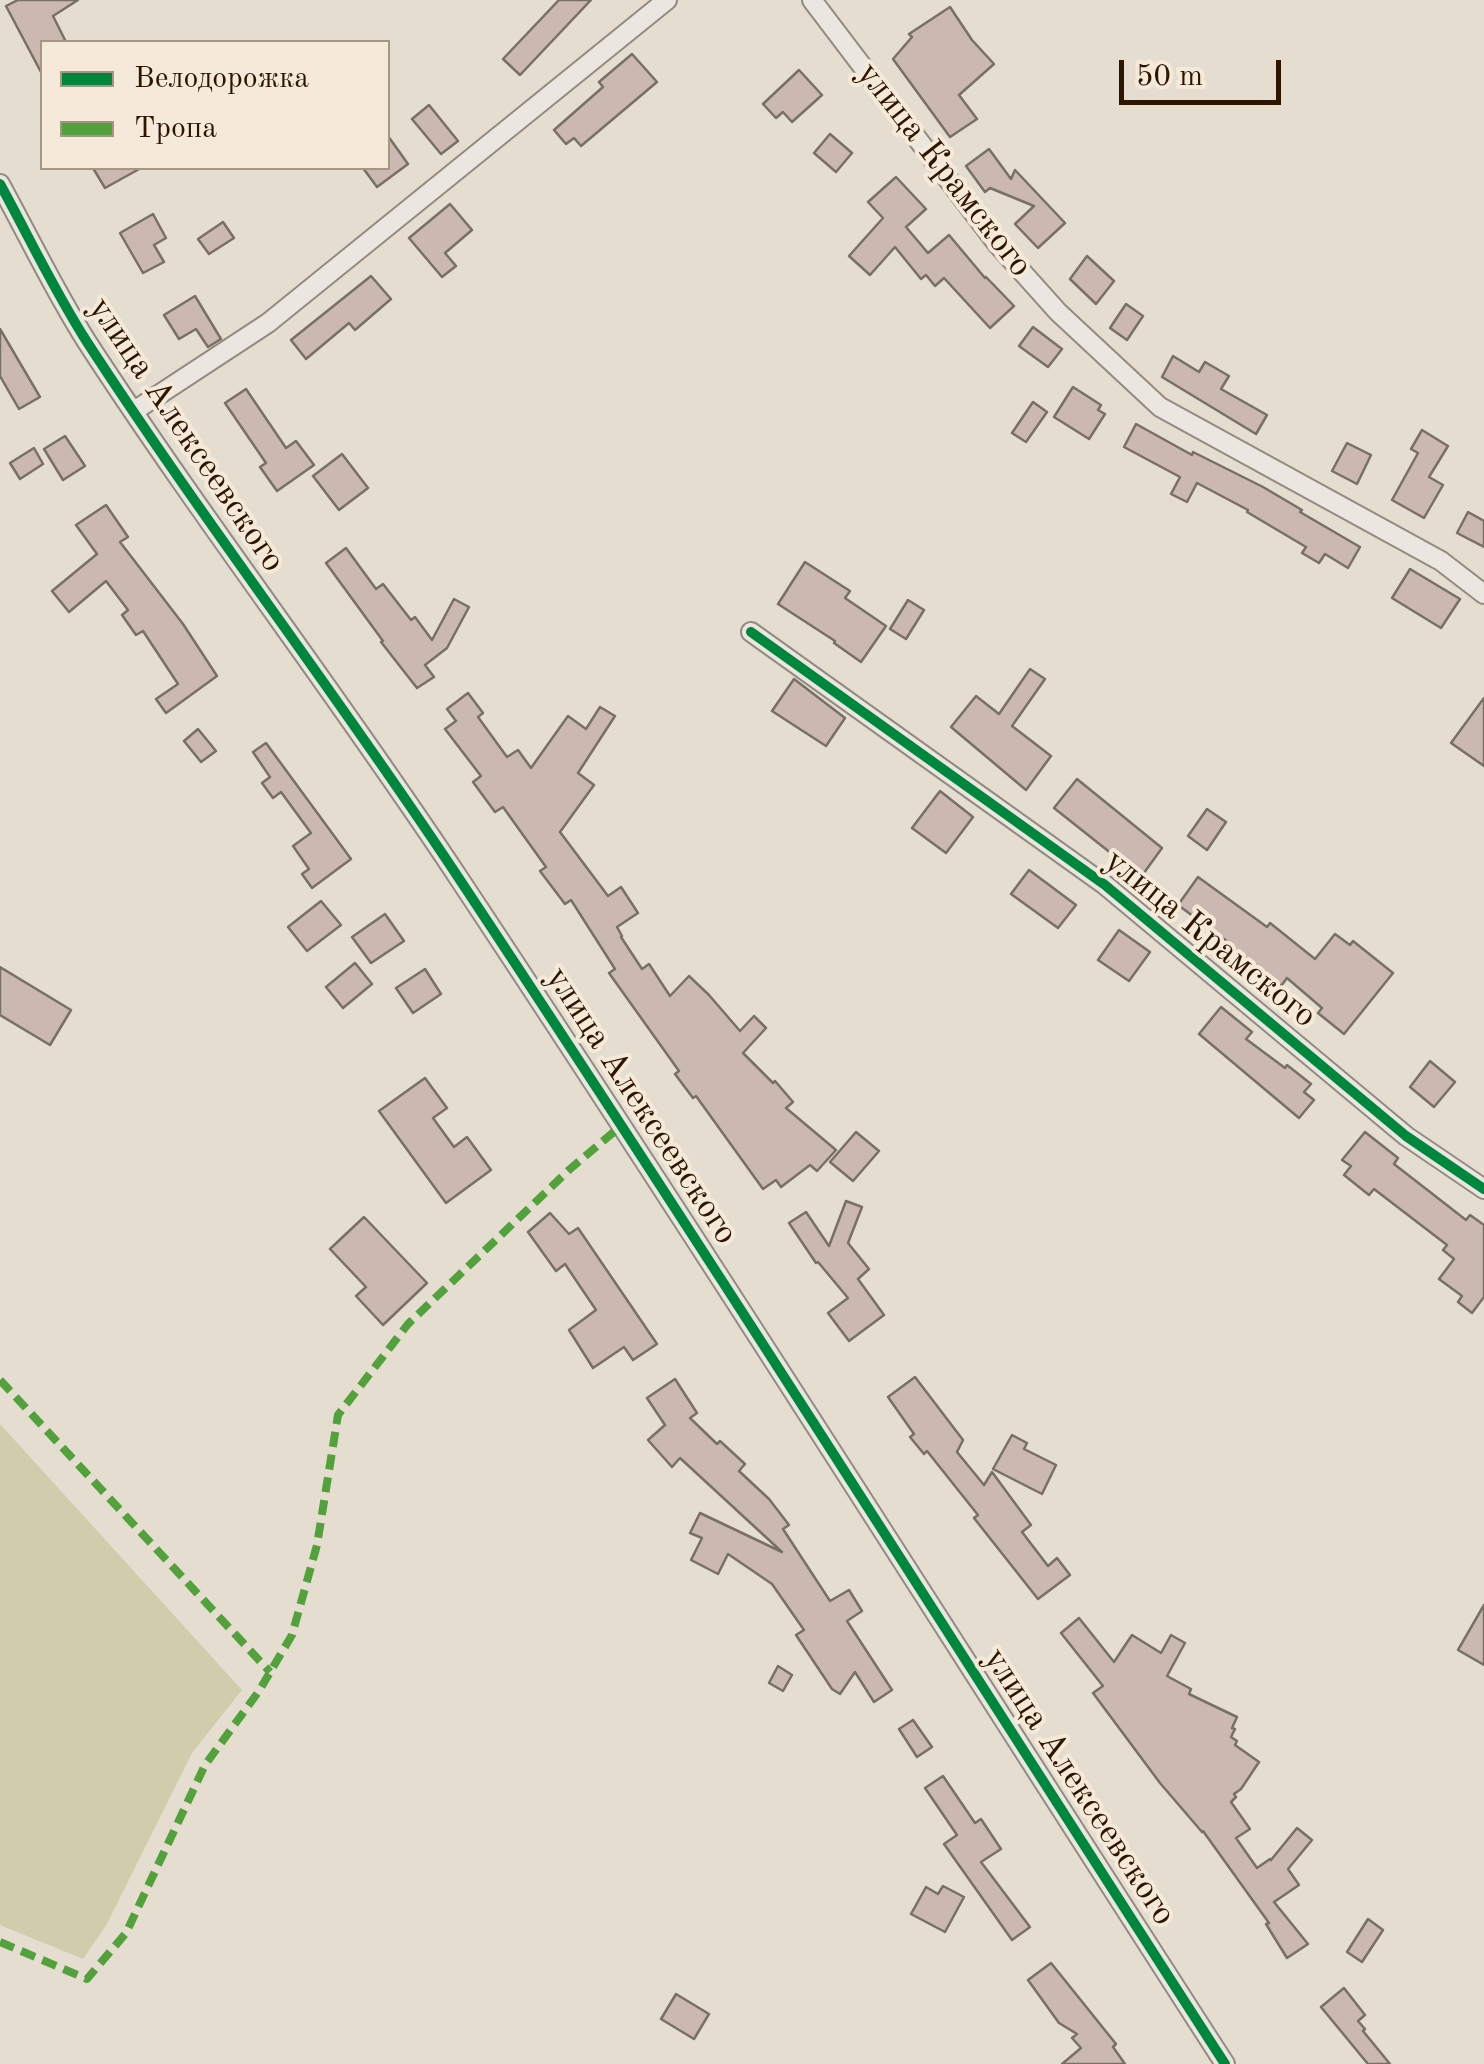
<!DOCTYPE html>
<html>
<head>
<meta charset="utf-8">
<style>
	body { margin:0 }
	#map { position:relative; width:1484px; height:2064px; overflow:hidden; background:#e5ddcf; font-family:"Old Standard TT",serif }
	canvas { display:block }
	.legend { position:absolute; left:40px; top:40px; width:350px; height:130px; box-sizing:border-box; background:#f5ead9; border:2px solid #a59582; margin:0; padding:12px 18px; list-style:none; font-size:30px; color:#2d1600 }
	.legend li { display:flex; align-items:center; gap:20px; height:50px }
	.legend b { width:50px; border:2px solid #a59582 }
	.scale { position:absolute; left:1119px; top:60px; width:162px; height:45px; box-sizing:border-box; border:5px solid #2d1600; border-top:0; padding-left:12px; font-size:30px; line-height:35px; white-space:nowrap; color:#2d1600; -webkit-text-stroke:8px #f5ead9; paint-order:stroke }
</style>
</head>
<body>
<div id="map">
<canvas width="1484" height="2064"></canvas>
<ul class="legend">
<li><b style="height:12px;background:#00873e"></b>Велодорожка</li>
<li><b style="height:12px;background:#52a13c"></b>Тропа</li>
</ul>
<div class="scale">50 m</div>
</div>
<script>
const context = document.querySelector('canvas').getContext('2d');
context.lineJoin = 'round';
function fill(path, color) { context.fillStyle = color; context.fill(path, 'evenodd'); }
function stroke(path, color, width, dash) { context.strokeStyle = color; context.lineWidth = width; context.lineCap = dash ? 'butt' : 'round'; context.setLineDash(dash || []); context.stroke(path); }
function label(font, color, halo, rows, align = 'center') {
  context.font = font + ' "Old Standard TT",serif'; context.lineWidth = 8; context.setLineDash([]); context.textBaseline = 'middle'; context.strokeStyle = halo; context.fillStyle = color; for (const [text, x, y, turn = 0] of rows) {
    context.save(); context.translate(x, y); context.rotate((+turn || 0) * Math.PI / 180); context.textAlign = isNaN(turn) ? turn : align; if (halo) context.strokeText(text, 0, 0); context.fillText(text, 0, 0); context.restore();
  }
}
fill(new Path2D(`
	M0,1424l242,266 -50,63 -85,171 -24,35 -83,-34z`), '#d1cdac');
const building = new Path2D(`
	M18,0h60l-25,16 13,26h-24v32l-36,-68z
	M559,0h32l-71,75 -17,-16z
	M950,7l22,33 22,24 -35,31 18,24 -27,18 -57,-78 19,-22 -3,-3z
	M632,54l25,28 -76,64 -7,-8 -8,6 -12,-14 49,-43 -4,-5z
	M799,70l23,25 -30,27 -9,-10 -7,6 -13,-14z
	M429,105l29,36 -17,13 -29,-35z
	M830,134l22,19 -16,19 -22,-19z
	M388,136l20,28 -31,23 -14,-19h25z
	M989,149l22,30 4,-9 50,53 -27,25 -23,-24 19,-18 -44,-18 -5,4 -19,-26z
	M93,168h48l-36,20z
	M896,177l30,32 -20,18 22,26 21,-18 36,43 1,-1 28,29 -24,22 -46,-50 -9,8 -9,-11 -5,4 -26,-32 -25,28 -21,-19 34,-38 -15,-16z
	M450,204l22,26 -27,23 11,13 -14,11 -33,-39z
	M153,214l13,24 -12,7 10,17 -21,11 -23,-40z
	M223,222l11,16 -25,16 -11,-15z
	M1087,256l27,25 -18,23 -26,-25z
	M371,276l20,23 -36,31 -6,-7 -43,36 -15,-19z
	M195,296l26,43 -13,8 -12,-18 -17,10 -15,-24z
	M1126,304l17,12 -16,24 -17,-12z
	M1033,327l29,22 -14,18 -29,-21z
	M0,329l40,68 -21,12 -19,-33z
	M1173,356l26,16 6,-10 24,14 -8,13 46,26 -11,19 -94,-57z
	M1073,387l28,18 -3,5 7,4 -16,25 -35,-22z
	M246,389l40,59 10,-7 18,24 -37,26 -17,-24 6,-4 -41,-60z
	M1033,402l14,10 -21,30 -14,-9z
	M1136,424l56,31 1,-3 70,35 39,23 -2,2 60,35 -12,21 -23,-14 -6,9 -17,-10 4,-6 -59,-35 1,-2 -51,-27 -10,19 -16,-8 9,-17 -56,-30z
	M1422,430l26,16 -19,31 14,8 -19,33 -32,-18 26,-47 -7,-4z
	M65,436l20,30 -22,14 -19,-31z
	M1347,443l24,12 -14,29 -25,-13z
	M34,448l9,16 -23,15 -10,-16z
	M342,454l26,34 -29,22 -26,-34z
	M106,505l22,32 -8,5 63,82 34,52 -51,37 -10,-14 22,-15 -35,-53 -7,4 -14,-20 6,-5 -22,-29 -37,31 -17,-21 45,-37 -21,-29z
	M1468,512l16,9v26l-27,-14z
	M346,548l30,41 7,-5 28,36 4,-3 17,23 22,-41 15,8 -22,41 -22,17 9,12 -17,11 -36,-46 2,-1 -57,-78z
	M805,562l45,29 -5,7 41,28 -25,36 -27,-19 1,-2 -57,-37z
	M1410,569l50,30 -19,29 -49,-30z
	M908,600l16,10 -18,29 -16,-10z
	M1030,669l15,10 -33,47 39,30 -25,34 -75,-63 25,-31 23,18z
	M794,679l51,39 -19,28 -54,-35z
	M468,693l15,20 -5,4 29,40 11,-7 13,18 37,-52 18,13 14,-22 15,9 -37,57 16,12 -34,47 48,64 13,-9 17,26 -21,14 5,9 -1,1 21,32 7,-5 21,32 19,-20 20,19 31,36 14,-15 12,12 -23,25 30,30 2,-2 18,21 -7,6 50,42 -19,21 -7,-6 -29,22 -5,-7 -13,9 -67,-93 -3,2 -18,-24 4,-3 -70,-98 6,-4 -44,-69 -6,4 -25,-33 6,-4 -43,-60 -8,5 -22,-30 8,-6 -36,-47 11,-8 -9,-12z
	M1484,698v68l-33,-23z
	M198,729l18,22 -15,11 -17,-21z
	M266,743l85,116 -39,29 -10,-14 7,-5 -16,-23 18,-13 -30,-41 -8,6 -11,-15 8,-6 -17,-25z
	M1077,779l85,69 -21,29 -87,-69z
	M940,791l33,26 -27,36 -34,-25z
	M1207,809l19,13 -19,28 -19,-14z
	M1029,870l47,35 -18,23 -47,-34z
	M1198,877l69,50 3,-4 45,36 20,-25 15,11 3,-4 40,32 -49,61 -26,-21 4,-5 -35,-30 -6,8 -54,-43 1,-1 -50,-37z
	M321,901l20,24 -34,26 -19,-24z
	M385,914l19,27 -33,22 -19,-26z
	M1119,930l31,22 -21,29 -31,-21z
	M355,963l17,21 -29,24 -17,-21z
	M0,967l71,43 -21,35 -50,-30z
	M425,969l16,25 -28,19 -17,-25z
	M1221,1007l31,25 -6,7 39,29 2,-3 24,19 -7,8 10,8 -15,18 -100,-84z
	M1430,1061l25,21 -21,25 -24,-20z
	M425,1078l22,30 -14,10 21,29 13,-10 24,33 -45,33 -67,-92z
	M856,1132l23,19 -26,30 -23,-19z
	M1365,1132l33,26 -4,6 72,56 4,-5 14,10v72l-12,16 -14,-11 4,-6 -23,-17 15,-20 -11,-9 4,-5 -73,-56 -5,6 -25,-20 7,-9 -9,-6z
	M846,1201l16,6 -14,36 21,26 -11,10 26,36 -35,26 -21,-28 20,-15 -30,-36 -2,1 -27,-40 17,-11 23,34z
	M550,1213l19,21 9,-6 79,116 -24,16 -9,-13 -31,21 -24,-38 27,-20 -31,-46 -9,7 -28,-39z
	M364,1217l63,66 -44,42 -27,-29 10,-9 -36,-38z
	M915,1377l48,63 -6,12 27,33 8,-13 39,53 -9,7 26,34 9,-8 13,17 -32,24 -64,-81 4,-3 -51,-64 -3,3 -14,-17 4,-3 -26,-37z
	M675,1379l22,34 -7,5 27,26 3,-3 25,23 -6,7 30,28 20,26 -6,4 47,72 19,-11 13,21 -15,10 45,69 -18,12 -19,-30 -15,22 -8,-5 -36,-54 8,-5 -32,-46 -44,-30 -10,20 -27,-14 11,-22 -12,-5 10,-20 82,39 -102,-94 -8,9 -24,-27 17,-15 -18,-27z
	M1012,1435l15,8 -3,6 32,16 -14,29 -49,-25z
	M1484,1605v60l-26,-15z
	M1079,1618l35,44 18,-27 29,18 10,-18 14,8 -18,33 24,13 -2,5 48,23 -5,11 3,1 -4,8 6,4 -2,4 24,17 -18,27 -7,5 2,3 -5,5 19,27 -14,9 21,30 13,-9 1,1 26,-32 15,12 -24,29 11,16 -25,17 34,42 -21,14 -21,-34 3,-1 -66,-92 -1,1 -42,-49 -67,-90 10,-7 -42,-53z
	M778,1666l14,9 -9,16 -14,-8z
	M913,1720l19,27 -15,10 -18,-28z
	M943,1776l32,47 6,-4 20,30 -20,13 49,65 -18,13 -68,-96 13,-9 -32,-47z
	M943,1886l21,11 -19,35 -34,-18 15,-27 12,7z
	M1368,1919l15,11 -21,32 -15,-10z
	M1051,1963l65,81 -3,3 12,17h-63l19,-16 -9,-10 5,-4 -18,-11 -31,-43z
	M1344,1988l21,27 -7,6 7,8 -2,2 27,33h-22l-47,-57z
	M676,1994l33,20 -15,25 -33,-20z`);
fill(building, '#cbb9b1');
stroke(building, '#787065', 2.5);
const street = new Path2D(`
	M812,0l186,245 60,67 102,95 281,154 43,33
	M0,184c29,53 55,108 87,158 119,183 253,356 373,538 260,392 510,789 765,1184
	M134,411l134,-88 399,-323
	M751,632l354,253 301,251 78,53`);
stroke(street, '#928b80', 22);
stroke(street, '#ebe6df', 18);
stroke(new Path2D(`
	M0,1380l270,292
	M0,1942l87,37 39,-46 79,-168 54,-74 33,-56 25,-90 21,-130 70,-91 162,-155 52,-44`), '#52a13c', 8, [15, 8]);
stroke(new Path2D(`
	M0,184c29,53 55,108 87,158 119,183 253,356 373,538 260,392 510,789 765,1184
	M751,632l354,253 301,251 78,53`), '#00873e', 10);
label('35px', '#2d1600', '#f5ead9', [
	["улица Крамского",944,170,52],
	["улица Алексеевского",186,435,56],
	["улица Крамского",1210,939,39],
	["улица Алексеевского",641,1106,57],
	["улица Алексеевского",1079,1787,57]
]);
</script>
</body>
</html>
